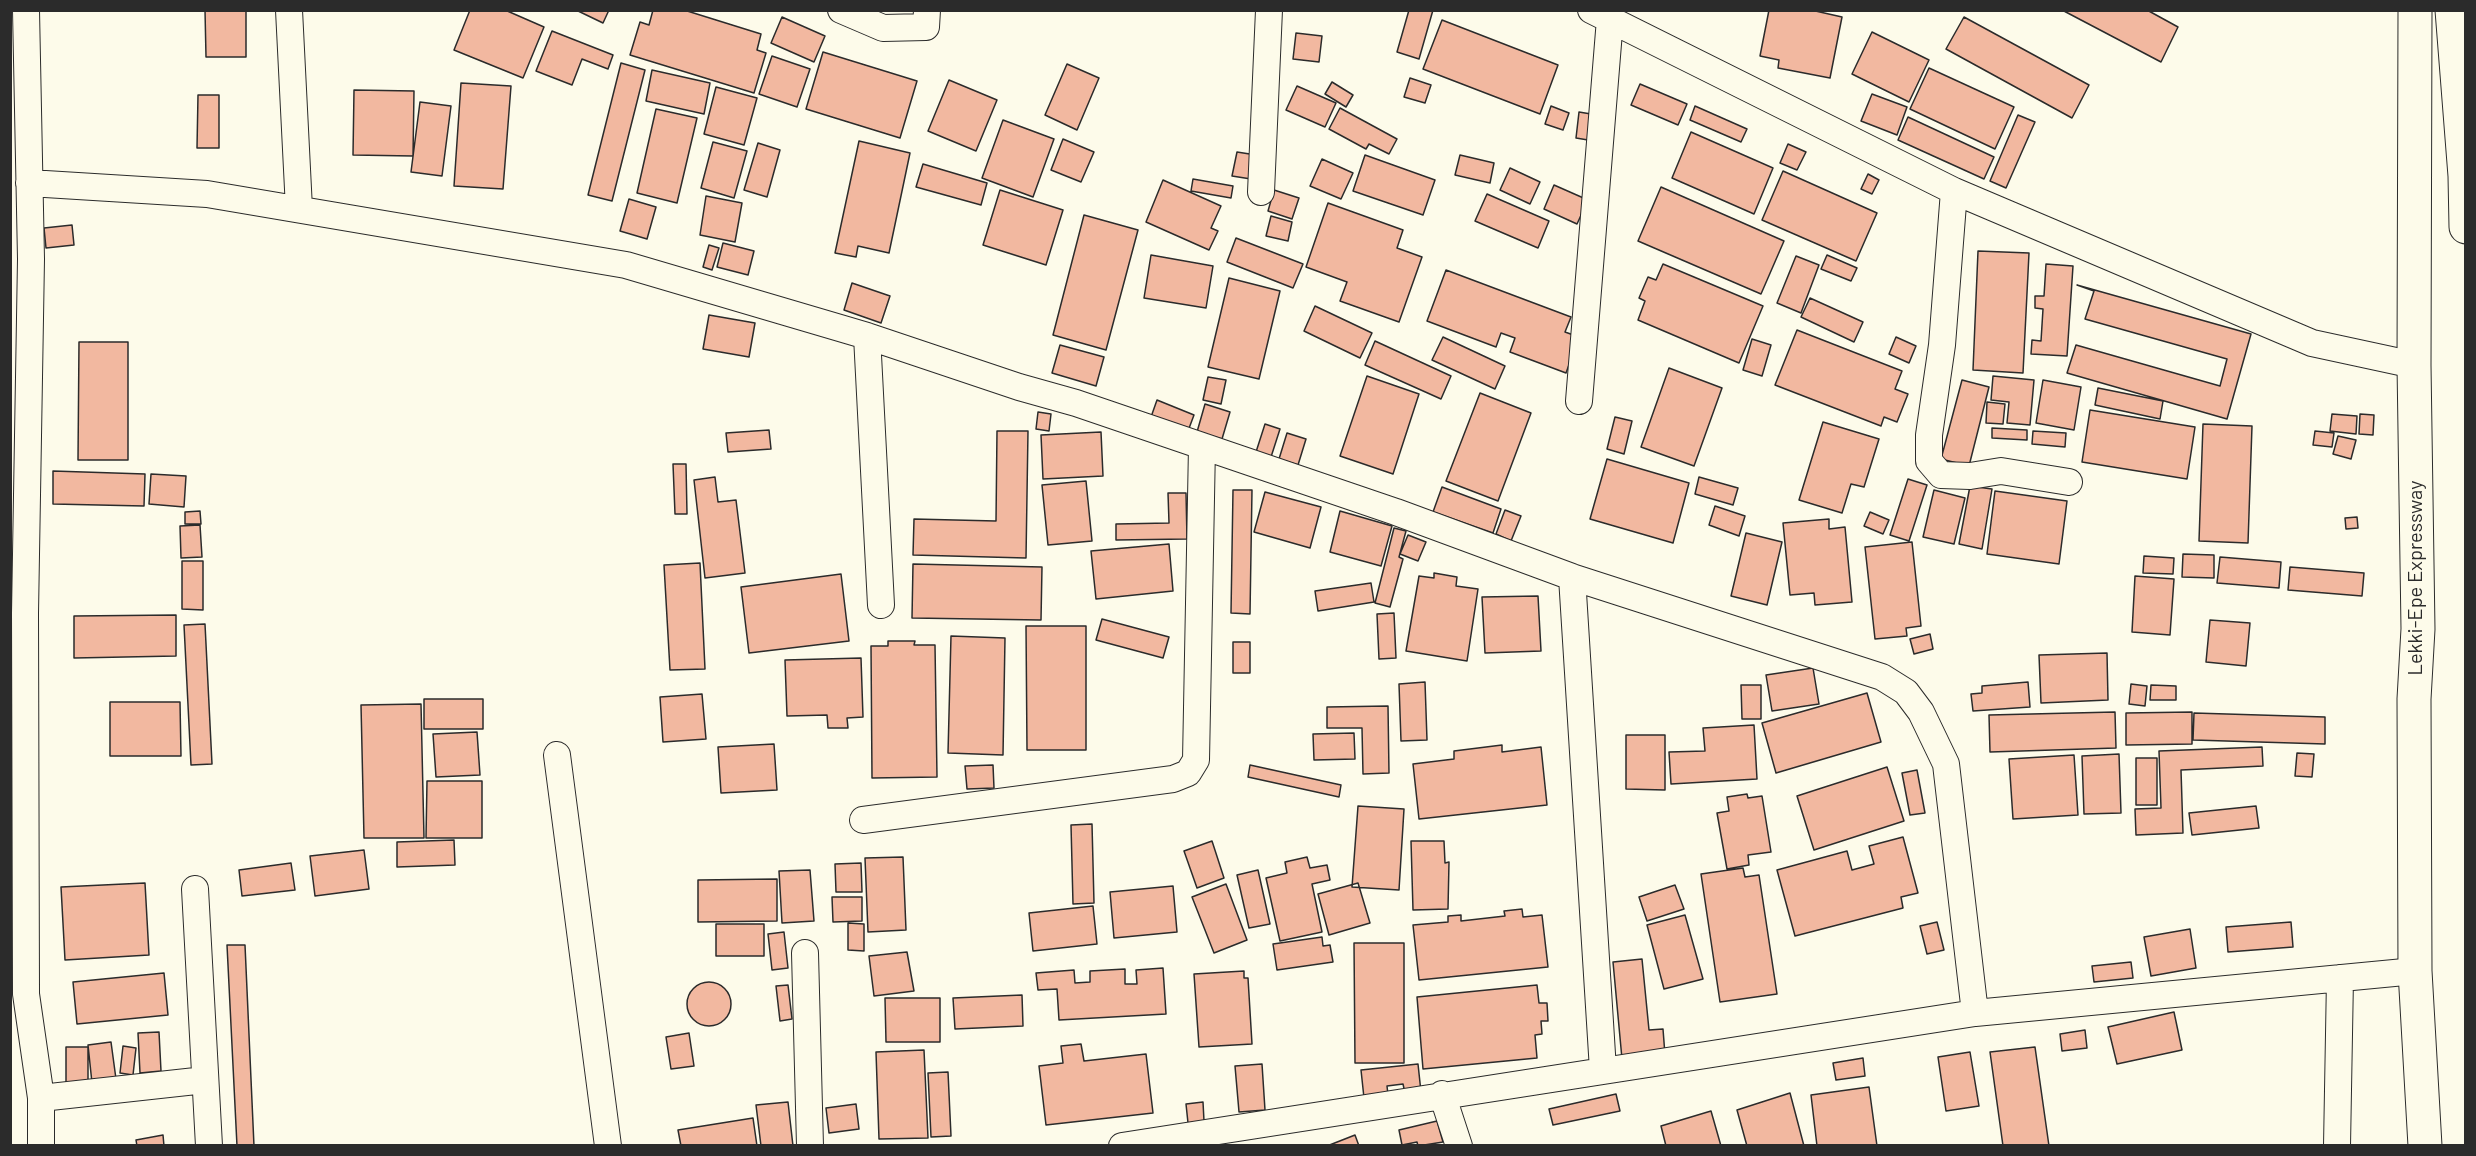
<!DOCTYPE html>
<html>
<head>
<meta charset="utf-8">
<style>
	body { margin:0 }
	#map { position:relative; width:2476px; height:1156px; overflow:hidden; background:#fdfbea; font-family:Barlow,sans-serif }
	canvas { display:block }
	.frame { position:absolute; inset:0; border:12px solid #2b2b2b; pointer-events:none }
</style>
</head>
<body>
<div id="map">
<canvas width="2476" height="1156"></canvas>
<div class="frame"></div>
</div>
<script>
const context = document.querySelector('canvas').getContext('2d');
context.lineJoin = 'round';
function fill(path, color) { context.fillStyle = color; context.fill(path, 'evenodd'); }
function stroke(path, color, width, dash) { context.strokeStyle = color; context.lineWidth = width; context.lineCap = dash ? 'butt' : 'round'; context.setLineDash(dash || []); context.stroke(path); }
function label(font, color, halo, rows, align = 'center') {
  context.font = font + ' Barlow,sans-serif'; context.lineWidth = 4.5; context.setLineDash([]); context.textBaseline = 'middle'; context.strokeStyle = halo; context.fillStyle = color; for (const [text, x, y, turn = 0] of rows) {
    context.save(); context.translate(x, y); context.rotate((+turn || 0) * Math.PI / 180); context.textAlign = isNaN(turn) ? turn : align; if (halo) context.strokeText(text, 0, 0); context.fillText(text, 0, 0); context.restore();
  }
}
const building = new Path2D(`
	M205,10h41v47h-40z
	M470,10h35l39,17 -21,51 -69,-28z
	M576,10h33l-6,13z
	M653,10h31l77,24 -4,16 9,3 -12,40 -124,-38 10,-33 9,3z
	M1409,10h24l-14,49 -22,-7z
	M1769,10h42l31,7 -12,61 -52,-10 1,-8 -19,-4z
	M2062,10h85l31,17 -17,35z
	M782,17l43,19 -11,26 -43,-19z
	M1964,17l125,68 -17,33 -126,-69z
	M1442,20l116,45 -18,49 -117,-45z
	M552,31l61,24 -5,14 -26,-10 -10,26 -36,-14z
	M1872,32l57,28 -20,42 -57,-28z
	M1296,33l26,3 -3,26 -26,-3z
	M823,52l94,29 -17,57 -94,-29z
	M772,56l38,13 -13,38 -38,-13z
	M621,63l24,7 -33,131 -24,-6z
	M1067,64l32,14 -22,52 -32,-15z
	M1929,68l85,39 -19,42 -85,-40z
	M652,70l58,13 -6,31 -58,-13z
	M1410,78l21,7 -6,18 -21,-6z
	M949,80l48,20 -21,51 -48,-20z
	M1332,82l21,13 -7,12 -21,-13z
	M461,83l50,3 -8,103 -49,-3z
	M1640,84l47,20 -9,21 -47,-20z
	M1297,86l39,17 -11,24 -39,-17z
	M716,87l41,11 -13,47 -40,-11z
	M354,90l60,1 -1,65 -60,-1z
	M1872,94l35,13 -10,28 -36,-14z
	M198,95h21v53h-22z
	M420,102l31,4 -9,70 -31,-4z
	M1551,106l18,7 -6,17 -18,-6z
	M1695,106l52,23 -6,13 -51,-22z
	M1340,108l57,31 -8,15 -20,-10 -3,5 -37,-20z
	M656,109l41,9 -20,85 -40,-10z
	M1579,112l12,2 -3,26 -12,-2z
	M2018,115l17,7 -29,66 -16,-7z
	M1908,117l86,40 -10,22 -86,-39z
	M1003,120l51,19 -21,58 -51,-19z
	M1691,132l82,36 -19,46 -82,-36z
	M1063,139l31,13 -13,30 -30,-12z
	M859,141l51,12 -21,100 -31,-7 -2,11 -21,-4z
	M713,142l34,9 -13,47 -33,-10z
	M758,143l22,7 -13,47 -23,-7z
	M1788,144l18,8 -9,18 -17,-7z
	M1237,152l19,3 -5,24 -19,-3z
	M1365,155l70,25 -12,35 -70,-24z
	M1460,155l34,8 -4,20 -35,-8z
	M1322,159l31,14 -12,26 -31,-13z
	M923,164l64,19 -6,22 -65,-18z
	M1510,168l30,14 -10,22 -30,-14z
	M1783,171l94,42 -21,48 -94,-41z
	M1868,174l11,6 -7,14 -11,-5z
	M1193,179l40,7 -2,12 -40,-7z
	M1163,180l58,26 -10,22 7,3 -9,19 -63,-28z
	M1554,185l34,15 -11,24 -33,-15z
	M1661,187l123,54 -23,53 -123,-53z
	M1000,190l63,20 -17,55 -63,-20z
	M1274,190l25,8 -7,21 -24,-8z
	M1487,194l62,27 -11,27 -63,-27z
	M706,196l36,7 -7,39 -35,-7z
	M629,199l27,8 -9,32 -27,-8z
	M1328,203l75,27 -6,18 25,9 -23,65 -59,-21 7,-19 -41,-15z
	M1084,215l54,15 -32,120 -53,-15z
	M1271,216l21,6 -4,19 -22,-5z
	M72,225l2,20 -28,3 -2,-20z
	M1236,238l67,26 -10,24 -66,-26z
	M723,243l31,8 -6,24 -31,-8z
	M709,245l10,3 -7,22 -9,-3z
	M1978,251l51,2 -6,120 -50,-3z
	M1151,255l62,11 -7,42 -62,-10z
	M1827,255l30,13 -6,13 -30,-12z
	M1796,256l23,9 -18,48 -24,-10z
	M1663,264l100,42 -24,57 -101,-43 7,-19 -6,-3 9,-21 8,3z
	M2046,264l27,2 -6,90 -36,-2 1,-14 9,1 2,-32 -8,-1v-12h9z
	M1446,270l125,47 -6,15 14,5 -13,36 -56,-21 5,-14 -14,-5 -5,14 -69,-26z
	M1229,278l51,13 -21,88 -51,-12z
	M852,283l38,13 -9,27 -37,-13z
	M2077,285l174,49 -24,85 -160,-46 9,-28 144,41 7,-27 -142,-40 9,-28z
	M1810,298l53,24 -9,20 -53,-25z
	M1315,306l57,27 -12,25 -56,-27z
	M709,315l46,8 -6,34 -46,-8z
	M1797,330l105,41 -7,18 13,5 -11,28 -13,-5 -3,9 -106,-41z
	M1443,337l62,29 -10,23 -63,-29z
	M1896,337l20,9 -7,17 -20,-9z
	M1752,339l19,6 -9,31 -19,-6z
	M1375,341l76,35 -10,23 -76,-34z
	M79,342h49v118h-50z
	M1060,345l44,12 -8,29 -44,-13z
	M1669,368l53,20 -28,78 -53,-19z
	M1367,376l52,18 -26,80 -53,-18z
	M1993,376l41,4 -4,45 -23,-2 2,-21 -18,-2z
	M1208,377l18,3 -5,24 -18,-4z
	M1962,380l27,7 -20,79 -28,-7z
	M2043,380l38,7 -7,43 -38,-7z
	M2098,388l65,13 -3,18 -65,-14z
	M1480,393l51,20 -33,88 -52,-20z
	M1157,400l37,15 -6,16 -37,-14z
	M1987,402l18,2 -2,20 -17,-1z
	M1205,404l25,8 -8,27 -25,-7z
	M2090,410l105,17 -8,52 -105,-17z
	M1038,412l13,2 -2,17 -13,-2z
	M2332,414l25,2 -1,18 -26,-3z
	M2360,414l14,1 -1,20 -14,-1z
	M1615,417l17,4 -8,33 -17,-5z
	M1823,422l56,17 -15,48 -13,-3 -9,29 -43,-13z
	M1265,424l15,5 -9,28 -15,-5z
	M2203,424l49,2 -4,117 -49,-2z
	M1992,428l35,2v10l-35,-2z
	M769,430l2,19 -43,3 -2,-19z
	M997,431h31l-2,127 -113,-3 1,-36 82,2z
	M2033,431l33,2 -1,14 -33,-3z
	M2315,431l19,2 -2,14 -19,-2z
	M1101,432l2,44 -60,3 -2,-44z
	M1287,433l19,6 -8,26 -19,-6z
	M2338,436l18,4 -5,19 -18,-5z
	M1607,459l82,24 -16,60 -83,-24z
	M673,464h13l1,50h-12z
	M53,471l92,3 -1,32 -91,-2z
	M151,474l35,2 -2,31 -35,-3z
	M715,477l3,25 18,-2 9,73 -40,5 -11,-98z
	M1699,477l39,11 -5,17 -38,-11z
	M1908,479l19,6 -18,56 -19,-6z
	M1086,481l6,60 -44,4 -6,-60z
	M1970,486l22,3 -10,60 -23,-5z
	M1442,487l59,22 -8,24 -60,-21z
	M1233,490h19l-2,124 -19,-1z
	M1934,490l31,8 -11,46 -31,-7z
	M1995,491l72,10 -8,63 -72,-10z
	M1265,492l56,15 -11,41 -56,-16z
	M1168,493h18l1,46 -71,1v-16l53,-1z
	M1715,506l30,10 -6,20 -30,-11z
	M1505,510l16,6 -10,25 -15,-7z
	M200,511l1,13h-16v-12z
	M1340,511l52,15 -11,40 -51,-14z
	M1870,512l19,8 -6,14 -19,-8z
	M2357,517l1,11 -12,1 -1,-11z
	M1829,519v10l16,-2 7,75 -37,3 -1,-12 -24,2 -7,-72z
	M200,525l2,32 -21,1 -1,-32z
	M1394,528l12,3 -7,26 4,2 -13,48 -15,-4z
	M1746,533l36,9 -15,63 -36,-9z
	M1408,535l18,7 -8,19 -18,-7z
	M1912,542l9,84 -15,2 1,8 -32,3 -10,-92z
	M1169,544l4,47 -77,8 -5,-48z
	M2183,554l31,1v23l-32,-1z
	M2144,556l30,2 -1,16 -30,-1z
	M2220,557l61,5 -2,26 -62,-5z
	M182,561h21v49l-21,-1z
	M700,563l5,106 -35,1 -6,-105z
	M913,564l129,3 -1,53 -129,-2z
	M2290,567l74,6 -2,23 -74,-6z
	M1434,573l23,4 -1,9 22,3 -11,72 -61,-10 13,-75 15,2z
	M841,574l8,67 -100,12 -8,-66z
	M2135,576l39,3 -4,56 -38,-3z
	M1371,583l3,19 -56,9 -3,-20z
	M1538,596l3,55 -56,2 -3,-56z
	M1394,613l2,45 -17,1 -2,-45z
	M176,615v41l-102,2v-42z
	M1102,619l67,18 -6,21 -67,-18z
	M2210,620l40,3 -4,43 -40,-4z
	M205,624l7,140 -21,1 -7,-140z
	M1026,626h60v124h-59z
	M1930,634l3,15 -19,5 -4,-15z
	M951,636l54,2 -2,117 -55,-2z
	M888,641h27l-1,4h21l2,132 -65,1 -1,-132h17z
	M1233,642h17v31h-17z
	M2107,653l1,47 -67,3 -2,-48z
	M861,658l2,59 -16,1 1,10h-20l-1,-13 -40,1 -2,-56z
	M1813,668l6,36 -47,7 -6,-36z
	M1425,682l2,58 -26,1 -2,-57z
	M2028,682l2,25 -57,4 -2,-17 11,-1v-7z
	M2131,684l16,2 -2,20 -16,-2z
	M1741,685h20v34h-19z
	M2151,685l25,1v14h-26z
	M1867,693l14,49 -105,31 -14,-50z
	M702,694l4,45 -43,3 -3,-45z
	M424,699h59v30h-59z
	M110,702h70l1,54h-71z
	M421,704l3,134h-60l-3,-133z
	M1388,706l1,67 -26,1 -1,-46h-35v-21z
	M2115,712l1,36 -126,4 -1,-37z
	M2192,712v32l-66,1v-32z
	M2194,713l131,4v27l-132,-4z
	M1754,725l3,54 -86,5 -2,-32 36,-1 -2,-23z
	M477,732l3,43 -44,2 -3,-43z
	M1354,733l1,26 -41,1 -1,-26z
	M1626,735h39v55l-39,-1z
	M774,744l3,46 -56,3 -3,-46z
	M1502,745v7l39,-5 6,58 -128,14 -6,-55 41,-5v-8z
	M2262,747l1,19 -82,4 2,63 -47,2 -1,-26 26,-1 -2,-57z
	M2297,753l17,1 -2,23 -17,-1z
	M2119,754l2,59 -37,1 -2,-58z
	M2074,755l4,60 -65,4 -4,-60z
	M2136,758h21v47h-21z
	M993,765l1,23 -27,1 -2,-23z
	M1250,765l91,20 -2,12 -91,-20z
	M1887,767l17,54 -90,29 -17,-54z
	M1917,770l8,43 -15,2 -8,-42z
	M427,781h55v57h-56z
	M1747,794l1,4 14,-2 9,56 -23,3 1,10 -22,4 -10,-56 12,-2 -2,-14z
	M1358,806l46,3 -5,81 -47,-3z
	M2256,806l3,22 -67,7 -3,-22z
	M1092,824l2,79 -21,1 -2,-79z
	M1903,837l15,56 -17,4 2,11 -108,28 -18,-66 70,-19 5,19 22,-6 -5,-18z
	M454,840l1,25 -58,2v-25z
	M1212,841l12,37 -27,10 -13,-37z
	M1411,841h33l1,22 4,-1 -1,47 -35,1z
	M364,850l5,39 -54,7 -5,-40z
	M903,857l3,73 -38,2 -3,-74z
	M1307,857l3,11 17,-3 3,15 -18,4 10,48 -42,9 -14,-63 21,-5 -2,-11z
	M291,863l4,27 -53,6 -3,-26z
	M861,863l1,29h-26l-1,-28z
	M1743,868l2,9 14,-2 18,119 -57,8 -19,-128z
	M810,870l4,51 -32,2 -3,-52z
	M1258,870l12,54 -21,4 -12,-53z
	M777,879v42l-79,1v-42z
	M145,883l4,72 -84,5 -4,-73z
	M1358,883l12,40 -41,12 -11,-41z
	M1226,884l21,56 -33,13 -22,-56z
	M1675,885l9,24 -37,12 -8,-24z
	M1173,886l4,46 -63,6 -4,-46z
	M832,897h30v24l-29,1z
	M1093,906l4,38 -64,7 -4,-38z
	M1522,909l1,8 19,-2 6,52 -129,13 -6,-55 35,-3v-6l13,-1v6l44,-5 -1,-5z
	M1685,915l18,64 -39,10 -17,-64z
	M1937,922l7,28 -17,4 -7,-28z
	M2291,922l2,25 -65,5 -2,-25z
	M848,923l16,1v27l-16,-1z
	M716,924h48v32h-48z
	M2190,929l6,39 -45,8 -7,-39z
	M784,932l4,36 -16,2 -4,-36z
	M1322,937l1,9 7,-1 3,17 -56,8 -4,-26z
	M1354,943h50v120h-49z
	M227,945h18l9,201h-17z
	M907,952l7,39 -40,5 -5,-40z
	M1642,959l7,71 14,-1 2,26 -43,4 -9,-97z
	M2131,962l2,16 -39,4 -2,-16z
	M1163,968l3,46 -107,6 -2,-31 -19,1 -2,-17 38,-3 1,13 15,-1v-11l35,-2v15h12l-1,-14z
	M1244,971v7h4l4,66 -53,3 -5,-73z
	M164,973l4,42 -91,9 -4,-42z
	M687 1004a22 22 0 1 1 44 0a22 22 0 1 1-44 0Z
	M788,985l4,34 -12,2 -4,-35z
	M1537,985l2,18h8l1,18h-7l1,13 -7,1 2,23 -114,11 -6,-72z
	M1022,995l1,31 -68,3 -2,-31z
	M885,998h55v44h-54z
	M2174,1012l8,38 -65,14 -9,-37z
	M2085,1030l2,18 -25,3 -2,-17z
	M159,1032l2,39 -21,2 -2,-40z
	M689,1033l5,33 -23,3 -5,-32z
	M111,1042l5,37 -24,4 -4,-38z
	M1081,1044l3,17 62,-7 7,59 -107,12 -7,-59 24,-3 -2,-17z
	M123,1046l13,2 -3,27 -13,-2z
	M66,1047h22v36h-22z
	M2035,1047l14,99h-46l-13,-94z
	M924,1050l4,88 -49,1 -3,-87z
	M1970,1052l9,54 -33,5 -8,-54z
	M1863,1058l2,18 -29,4 -3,-17z
	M1262,1064l3,46 -26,2 -4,-46z
	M1418,1064l3,28 -16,1 -2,-9 -16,2 1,9 -24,3 -3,-28z
	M948,1072l3,64 -20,1 -3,-64z
	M1869,1087l8,59h-60l-6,-51z
	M1790,1093l14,53h-57l-10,-36z
	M1616,1094l4,17 -67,14 -4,-16z
	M788,1102l5,44h-32l-5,-41z
	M1203,1102l1,19 -16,2 -2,-19z
	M856,1104l3,25 -30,4 -3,-25z
	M1711,1111l10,35h-55l-5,-20z
	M753,1118l4,28h-76l-3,-16z
	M1437,1121l6,21 -25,4 -1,-4 -15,3 -3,-15z
	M163,1135l1,11h-27l-1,-6z
	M1355,1135l4,11h-32z`);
fill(building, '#f2b8a0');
stroke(building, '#2b2b2b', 1.5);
const minor = new Path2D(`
	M26,10l5,249 -6,354 1,381 15,104v48
	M289,10l10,199
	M841,10l42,18 43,-1 1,-17
	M1591,10l363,181 358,152 102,22
	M29,183l178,11 419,71 241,71 152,51 57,16 320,109 176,65 310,100 24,15 15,20 25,52 29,249
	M1954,191l-12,154 -13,90v26l12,14 29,1 31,-5 68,11
	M1261,192l8,-182
	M867,336l14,269
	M1579,401l31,-382
	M1572,577l31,493
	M557,755l51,391
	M863,820l310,-41 15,-6 8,-13 6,-314
	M195,889l14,257
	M805,953l5,193
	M1442,1094l17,52
	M41,1098l164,-18
	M1122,1146l853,-133 440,-42
	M2337,1146l3,-168`);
const trunk = new Path2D(`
	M2415,10l-1,355 4,264 -4,70 1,272 10,175
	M2452,10l13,166 1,51`);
stroke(minor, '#2b2b2b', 28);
stroke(trunk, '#2b2b2b', 35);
stroke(minor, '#fdfbea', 26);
stroke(trunk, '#fdfbea', 33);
label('20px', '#2b2b2b', '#fdfbea', [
	["Lekki-Epe Expressway",2415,578,-90]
]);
</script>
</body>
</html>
